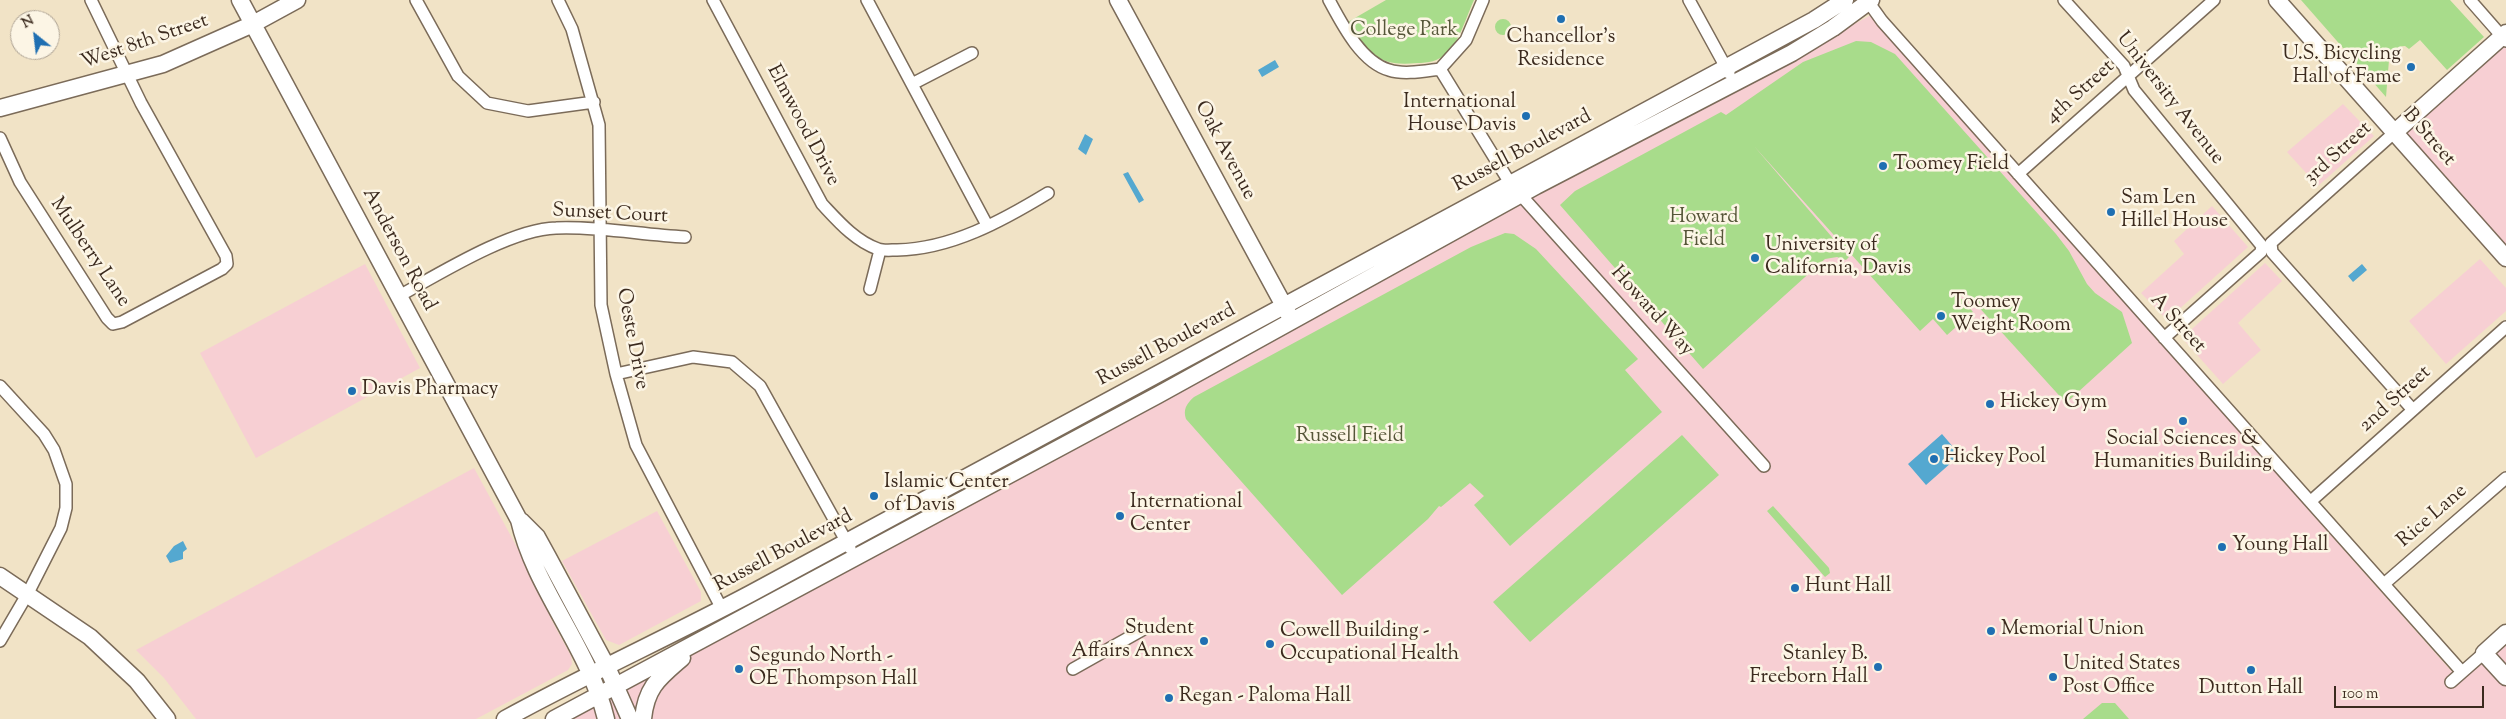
<!DOCTYPE html>
<html>
<head>
<meta charset="utf-8">
<style>
	body { margin:0 }
	#map { position:relative; width:2506px; height:719px; overflow:hidden; background:#f1e3c6; font-family:"Sorts Mill Goudy",serif }
	canvas { display:block }
	.north { position:absolute; left:10px; top:10px; width:50px; height:50px; box-sizing:border-box; background:#fcf5e5; border:1px solid #afa495; border-radius:50%; rotate:331deg; font-size:14px; font-weight:700; line-height:20px; text-align:center; color:#3b2a1e }
	.north::after { content:''; display:block; margin:auto; width:18px; height:22px; background:#1f6fb2; clip-path:polygon(50% 0,100% 100%,50% 72%,0 100%) }
	.scale { position:absolute; left:2334px; top:686px; width:150px; height:22px; box-sizing:border-box; border:2px solid #3b2a1e; border-top:0; padding-left:6px; font-size:15px; line-height:18px; white-space:nowrap; color:#3b2a1e; -webkit-text-stroke:4px #fcf5e5; paint-order:stroke }
</style>
</head>
<body>
<div id="map">
<canvas width="2506" height="719"></canvas>
<div class="north">N</div>
<div class="scale">100 m</div>
</div>
<script>
const context = document.querySelector('canvas').getContext('2d');
context.lineJoin = 'round';
function fill(path, color) { context.fillStyle = color; context.fill(path, 'evenodd'); }
function stroke(path, color, width, dash) { context.strokeStyle = color; context.lineWidth = width; context.lineCap = dash ? 'butt' : 'round'; context.setLineDash(dash || []); context.stroke(path); }
function label(font, color, halo, rows, align = 'center') {
  context.font = font + ' "Sorts Mill Goudy",serif'; context.lineWidth = 5; context.setLineDash([]); context.textBaseline = 'middle'; context.strokeStyle = halo; context.fillStyle = color; for (const [text, x, y, turn = 0] of rows) {
    context.save(); context.translate(x, y); context.rotate((+turn || 0) * Math.PI / 180); context.textAlign = isNaN(turn) ? turn : align; if (halo) context.strokeText(text, 0, 0); context.fillText(text, 0, 0); context.restore();
  }
}
fill(new Path2D(`
	M1873,14l434,488 -3,3 149,168 53,-47v93h-1942z
	M2506,33v224l-111,-125z
	M2343,104l31,32 -56,50 -31,-34z
	M2212,206l36,41 -81,73 -26,-27 43,-39 -10,-13z
	M2480,259l26,29v23l-60,53 -37,-43z
	M2265,263l17,18 -44,42 23,27 -38,34 -41,-46z
	M365,264l55,104 -164,90 -56,-105z
	M474,468l64,118 13,33 20,37 1,8 -4,6 -92,49h-280l-32,-41 -28,-28z
	M657,511l44,81v9l-82,44 -13,-5 -44,-79z`), '#f7cfd3');
fill(new Path2D(`
	M1386,0h88c-8,17 -14,41 -28,54 -8,7 -18,9 -29,9 -40,4 -48,-10 -69,-41z
	M2301,0h149l34,37 -37,33 -27,-30 -11,9 -4,-3c-9,0 -12,5 -13,13l-3,1 -3,37z
	M1495 27a8 8 0 1 1 16 0a8 8 0 1 1-16 0Z
	M1856,41l15,1 24,12 161,180 13,17 18,33 8,9 27,19 10,31 -66,60 -101,-111 -5,5 13,15 -26,23 -14,-16 -13,12 -166,-185 95,111 -3,3 -9,-3 -12,2 -122,110 -143,-164 15,-14 146,-79 5,3 77,-53z
	M1505,233l9,1 22,15 102,110 -13,11 37,42 -152,134 -36,-41 10,-9 -14,-13 -29,24 -2,-1 -11,13 -86,76 -156,-176c-3,-9 0,-15 8,-22l277,-150z
	M1682,435l37,40 -189,167 -37,-40z
	M1773,506l56,62 1,5 -5,4 -58,-66z
	M2102,703h13l14,16h-46z`), '#a8dc8b');
fill(new Path2D(`
	M1275,60l4,7 -17,10 -4,-7z
	M1085,134l8,5 -7,16 -8,-6z
	M1128,172l16,28 -5,3 -16,-29z
	M2362,264l5,6 -14,12 -5,-6z
	M1942,434l18,21 -34,30 -18,-21z
	M183,541l4,8 -4,3v7l-13,4 -4,-7 8,-10z`), '#54a8d0');
const street = new Path2D(`
	M416,0l42,76 29,27 41,8 66,-9
	M558,0l14,29 27,96 2,180 15,69 20,71 86,164
	M713,0l109,204c16,17 33,37 56,45 5,2 13,1 19,1 54,-1 105,-29 151,-57
	M867,0l120,225
	M1329,0c13,24 32,62 60,70 15,5 35,1 51,-1l26,-29 17,-40
	M1689,0l40,73
	M1867,0l15,21 580,651
	M2064,0l60,66 10,24 128,156 -1,6 -97,86
	M2470,0l36,41
	M1440,69l70,114 254,283
	M914,83l58,-30
	M2395,132l-124,111 1,9 141,158
	M0,138l20,44 87,136 6,6 9,-2 100,-53 5,-5 -1,-8 -85,-153 -50,-103
	M2018,174l196,-174
	M870,289l10,-39
	M399,296c40,-22 112,-67 157,-68 43,-2 86,7 129,9
	M616,374l77,-17 39,5 28,24 90,162
	M0,386l44,48 10,16 12,34v24l-5,20 -33,65 -28,48
	M2311,501l195,-174
	M2384,584l122,-106
	M1073,669l71,-40
	M2451,682l33,-29`);
const secondary = new Path2D(`
	M240,0l279,520c16,70 70,127 87,199
	M1118,0l171,315
	M2277,0l229,258
	M0,108l163,-44 90,-40 44,-24
	M2395,132l111,-99
	M521,521l16,16 11,20 59,110 23,52
	M0,576l90,61 47,44 30,38
	M2506,633l-22,20 22,24
	M505,719c80,-44 164,-82 245,-125 356,-190 710,-382 1064,-574l31,-20
	M554,719l604,-324 378,-209 256,-133 41,-25 38,-28
	M643,719c3,-32 16,-41 39,-61`);
stroke(street, '#7b6b59', 14);
stroke(secondary, '#7b6b59', 19);
stroke(street, '#fff', 11);
stroke(secondary, '#fff', 16);
for (const [x, y, r, color] of [
	[1561,19,5,"#1f6fb2"],
	[2411,67,5,"#1f6fb2"],
	[1526,116,5,"#1f6fb2"],
	[1883,166,5,"#1f6fb2"],
	[2111,212,5,"#1f6fb2"],
	[1755,258,5,"#1f6fb2"],
	[1941,316,5,"#1f6fb2"],
	[352,391,5,"#1f6fb2"],
	[1990,404,5,"#1f6fb2"],
	[2183,421,5,"#1f6fb2"],
	[1934,459,5,"#1f6fb2"],
	[874,496,5,"#1f6fb2"],
	[1120,516,5,"#1f6fb2"],
	[2222,547,5,"#1f6fb2"],
	[1795,588,5,"#1f6fb2"],
	[1991,631,5,"#1f6fb2"],
	[1204,641,5,"#1f6fb2"],
	[1270,644,5,"#1f6fb2"],
	[1878,667,5,"#1f6fb2"],
	[739,669,5,"#1f6fb2"],
	[2251,670,5,"#1f6fb2"],
	[2053,677,5,"#1f6fb2"],
	[1169,698,5,"#1f6fb2"]
]) { const dot = new Path2D(); dot.arc(x, y, r, 0, 2 * Math.PI); context.fillStyle = color; context.fill(dot); stroke(dot, '#fcf5e5', 2); }
label('20px', '#565639', '#fcf5e5', [
	["College Park",1404,32],
	["Howard",1704,219],
	["Field",1704,242],
	["Russell Field",1350,438]
]);
label('20px', '#3b2a1e', '#fcf5e5', [
	["Chancellor's",1561,39,"center"],
	["Residence",1561,62,"center"],
	["U.S. Bicycling",2401,56,"right"],
	["Hall of Fame",2401,79,"right"],
	["International",1516,104,"right"],
	["House Davis",1516,127,"right"],
	["Toomey Field",1893,166],
	["Sam Len",2121,200],
	["Hillel House",2121,223],
	["University of",1765,247],
	["California, Davis",1765,270],
	["Toomey",1951,304],
	["Weight Room",1951,327],
	["Davis Pharmacy",362,391],
	["Hickey Gym",2000,404],
	["Social Sciences &",2183,441,"center"],
	["Humanities Building",2183,464,"center"],
	["Hickey Pool",1944,459],
	["Islamic Center",884,484],
	["of Davis",884,507],
	["International",1130,504],
	["Center",1130,527],
	["Young Hall",2232,547],
	["Hunt Hall",1805,588],
	["Student",1194,630,"right"],
	["Affairs Annex",1194,653,"right"],
	["Memorial Union",2001,631],
	["Cowell Building -",1280,633],
	["Occupational Health",1280,656],
	["Stanley B.",1868,656,"right"],
	["Freeborn Hall",1868,679,"right"],
	["Segundo North -",749,658],
	["OE Thompson Hall",749,681],
	["United States",2063,666],
	["Post Office",2063,689],
	["Dutton Hall",2251,690,"center"],
	["Regan - Paloma Hall",1179,698]
], 'left');
label('20px', '#3b2a1e', '#fcf5e5', [
	["West 8th Street",145,43,-19],
	["4th Street",2081,93,-42],
	["University Avenue",2169,99,52],
	["Elmwood Drive",802,126,62],
	["B Street",2428,138,49],
	["Oak Avenue",1224,151,62],
	["Russell Boulevard",1523,152,-28],
	["3rd Street",2339,154,-42],
	["Sunset Court",610,215,3],
	["Anderson Road",398,250,62],
	["Mulberry Lane",89,253,56],
	["Howard Way",1651,312,48],
	["A Street",2177,324,48],
	["Oeste Drive",631,339,79],
	["Russell Boulevard",1167,346,-28],
	["2nd Street",2396,400,-42],
	["Rice Lane",2433,517,-41],
	["Russell Boulevard",784,552,-28]
]);
</script>
</body>
</html>
